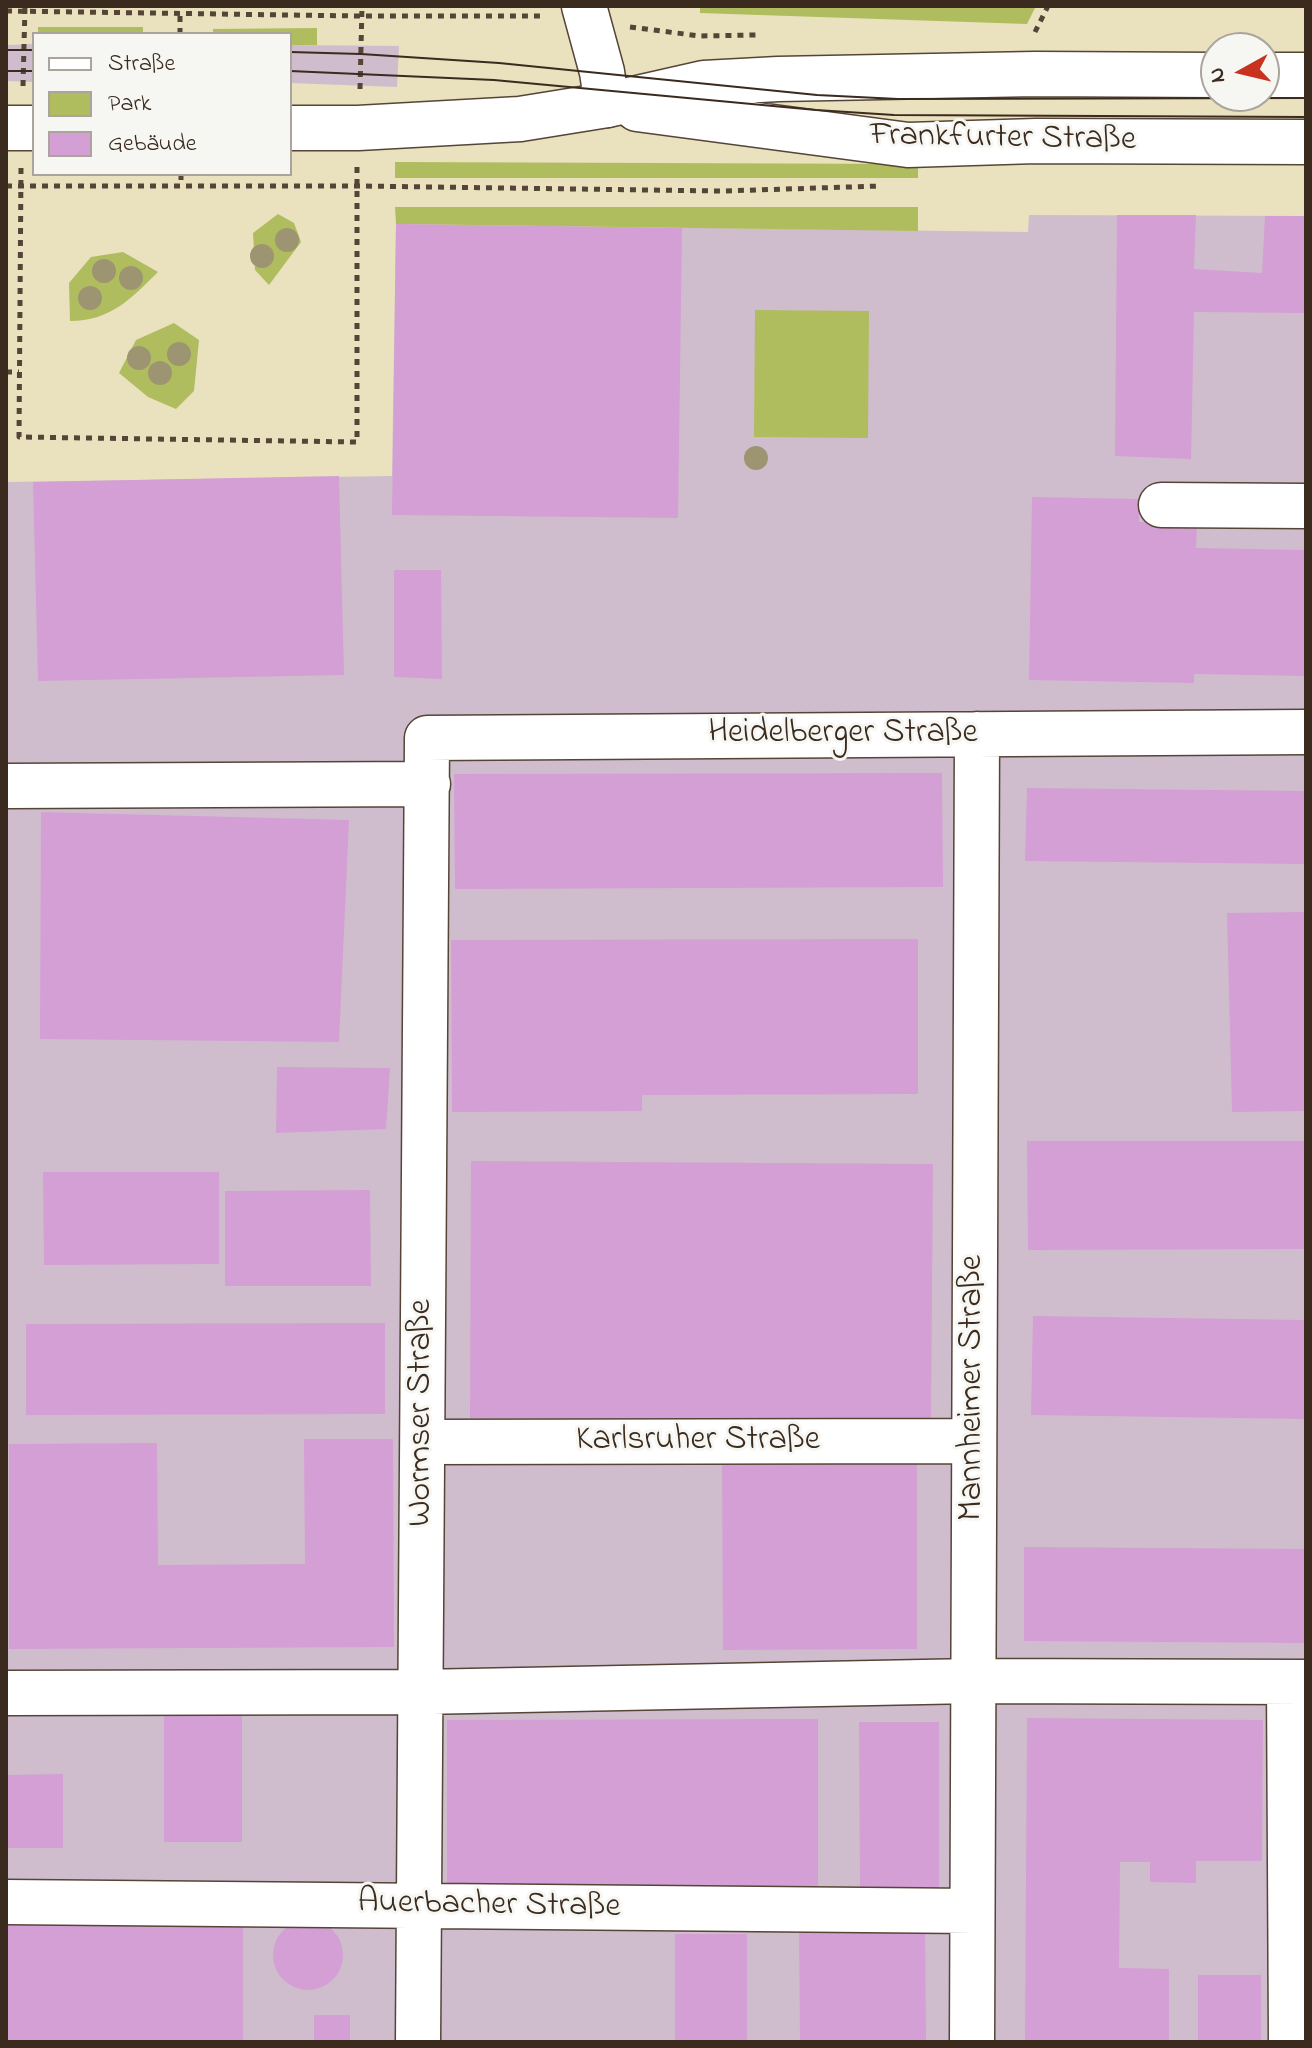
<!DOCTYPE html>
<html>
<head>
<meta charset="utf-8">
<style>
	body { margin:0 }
	#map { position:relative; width:1312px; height:2048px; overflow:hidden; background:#eae1bf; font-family:"Indie Flower",sans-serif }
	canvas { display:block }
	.frame { position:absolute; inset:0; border:8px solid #3b2a1e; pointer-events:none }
	.legend { position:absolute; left:32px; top:32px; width:260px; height:144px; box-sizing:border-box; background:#f6f6f2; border:2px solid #aba49d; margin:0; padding:10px 14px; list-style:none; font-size:24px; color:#3b2a1e }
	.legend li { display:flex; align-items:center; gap:16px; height:40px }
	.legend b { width:40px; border:2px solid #aba49d }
	.north { position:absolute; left:1200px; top:32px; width:80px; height:80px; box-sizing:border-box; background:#f6f6f2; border:2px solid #aba49d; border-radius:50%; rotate:262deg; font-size:22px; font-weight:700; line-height:32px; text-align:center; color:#3b2a1e }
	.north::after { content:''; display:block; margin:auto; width:28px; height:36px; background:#c8321e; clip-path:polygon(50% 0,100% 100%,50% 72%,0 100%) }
</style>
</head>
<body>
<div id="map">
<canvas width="1312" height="2048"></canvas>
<div class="frame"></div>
<ul class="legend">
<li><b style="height:10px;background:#fff"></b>Straße</li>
<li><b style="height:22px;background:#afbd5f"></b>Park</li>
<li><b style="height:22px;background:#d49fd4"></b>Gebäude</li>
</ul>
<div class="north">N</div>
</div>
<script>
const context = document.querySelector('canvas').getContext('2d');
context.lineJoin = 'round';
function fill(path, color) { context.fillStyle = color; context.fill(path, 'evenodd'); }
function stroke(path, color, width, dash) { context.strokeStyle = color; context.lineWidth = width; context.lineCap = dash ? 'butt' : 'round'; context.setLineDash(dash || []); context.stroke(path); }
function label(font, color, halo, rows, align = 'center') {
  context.font = font + ' "Indie Flower",sans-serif'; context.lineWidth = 6; context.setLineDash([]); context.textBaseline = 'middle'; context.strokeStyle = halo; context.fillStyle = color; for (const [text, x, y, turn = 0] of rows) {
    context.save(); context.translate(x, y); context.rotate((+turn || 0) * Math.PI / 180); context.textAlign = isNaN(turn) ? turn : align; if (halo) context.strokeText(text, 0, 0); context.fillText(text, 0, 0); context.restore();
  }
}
fill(new Path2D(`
	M34,44v38l-28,-1v-36z
	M290,45l109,1 -2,41 -107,-4z
	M1029,215l277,1v1826h-1300v-1560l386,-6 4,-252 632,8z`), '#cfbdce');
fill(new Path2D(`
	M700,6h336l-9,18 -327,-11z
	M38,27h105v7h-105z
	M317,28v17h-27v-11h-77v-5z
	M395,162l523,2v14h-523z
	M395,207h523v24l-522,-7z
	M278,214l16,9 7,19 -32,43 -14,-15 -2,-37z
	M123,252l35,20c-27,27 -48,49 -88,49l-1,-38 22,-26z
	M755,310l114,1 -1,127 -114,-1z
	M174,323l25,17 -5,51 -18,18 -28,-12 -29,-24 17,-33z`), '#afbd5f');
fill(new Path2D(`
	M1117,215h79l-2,54 68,4 3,-57h41v97l-112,-1 -3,147 -76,-3z
	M396,224l286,4 -4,290 -286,-3z
	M339,476l5,199 -306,6 -5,-199z
	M1032,497l107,2v23l58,1 -1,25 110,2v126l-112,-2v9l-165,-3z
	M394,570h47l1,109 -48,-2z
	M942,773l1,114 -488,2 -1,-115z
	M1027,788l279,3v73l-281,-3z
	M41,812l308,8 -10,222 -299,-3z
	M1306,912v199l-74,1 -5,-199z
	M918,939v155l-276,1v16l-190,1 -1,-172z
	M277,1067l113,1 -4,61 -110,4z
	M1027,1141h279v108l-278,1z
	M471,1161l462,3 -2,257 -461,-3z
	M43,1172h176v92l-175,1z
	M370,1190l1,96h-146v-95z
	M1033,1316l273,4v99l-275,-4z
	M385,1323v91l-359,1v-91z
	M304,1439h89l1,208 -385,2v-205l148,-1 1,122 147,-1z
	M722,1457h195v192l-194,1z
	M1024,1547l282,2v94l-282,-2z
	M164,1714h78v128h-78z
	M1027,1718l236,2 -1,141h-66v22l-46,-1v-20h-30l-1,106 50,1v73h-144z
	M818,1719v171l-371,1v-171z
	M859,1722h80v170h-79z
	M63,1774v74h-57v-73z
	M6,1908h237v134h-237z
	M273 1955a35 35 0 1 1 70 0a35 35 0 1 1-70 0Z
	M925,1927l1,115h-126l-1,-114z
	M675,1934h72v108h-72z
	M1198,1975h63v67h-63z
	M314,2015h36v27h-36z`), '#d49fd4');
const minor = new Path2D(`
	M584,6l18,66 5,33
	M1161,505l145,1
	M6,786l422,-2
	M423,1442l551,-1
	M1289,1682l2,360
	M6,1693l414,-1 553,-11 333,1
	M6,1902l966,9
	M418,2042l9,-1304 879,-6
	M972,2042l5,-1308`);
const major = new Path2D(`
	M1264,75h42
	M637,109l271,36 128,-4 270,1
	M6,128h28
	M290,128h68l162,-9 87,-14 97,-22 74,-4 257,-5 181,1`);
stroke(minor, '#554536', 47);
stroke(major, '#554536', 47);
stroke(new Path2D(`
	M6,11l355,5h184
	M630,27l70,9 56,-1
	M1035,32l13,-26
	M180,34v-20
	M23,86l2,-80
	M360,89l2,-83
	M21,168l-2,269 338,5v-275
	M181,174v12
	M6,186h351l366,5 158,-5
	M6,372h13`), '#554536', 5, [6, 6]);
stroke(minor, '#fff', 44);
stroke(major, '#fff', 44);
stroke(new Path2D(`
	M6,50h28
	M290,52l71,2 138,9 318,32 81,4 408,-1
	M6,71h28
	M290,71l204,9 322,30 78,5 412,2`), '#3b2a1e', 2);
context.fillStyle = '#9d9571';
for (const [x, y] of [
	[287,240],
	[262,256],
	[104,271],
	[131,278],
	[90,298],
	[179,354],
	[139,358],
	[160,373],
	[756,458]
]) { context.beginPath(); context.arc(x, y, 12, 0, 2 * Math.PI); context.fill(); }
label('34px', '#3b2a1e', '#f6f6f2', [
	["Frankfurter Straße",1003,140,1],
	["Heidelberger Straße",843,735],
	["Mannheimer Straße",974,1388,-90],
	["Wormser Straße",423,1413,-90],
	["Karlsruher Straße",698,1442],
	["Auerbacher Straße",489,1907,1]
]);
</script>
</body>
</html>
